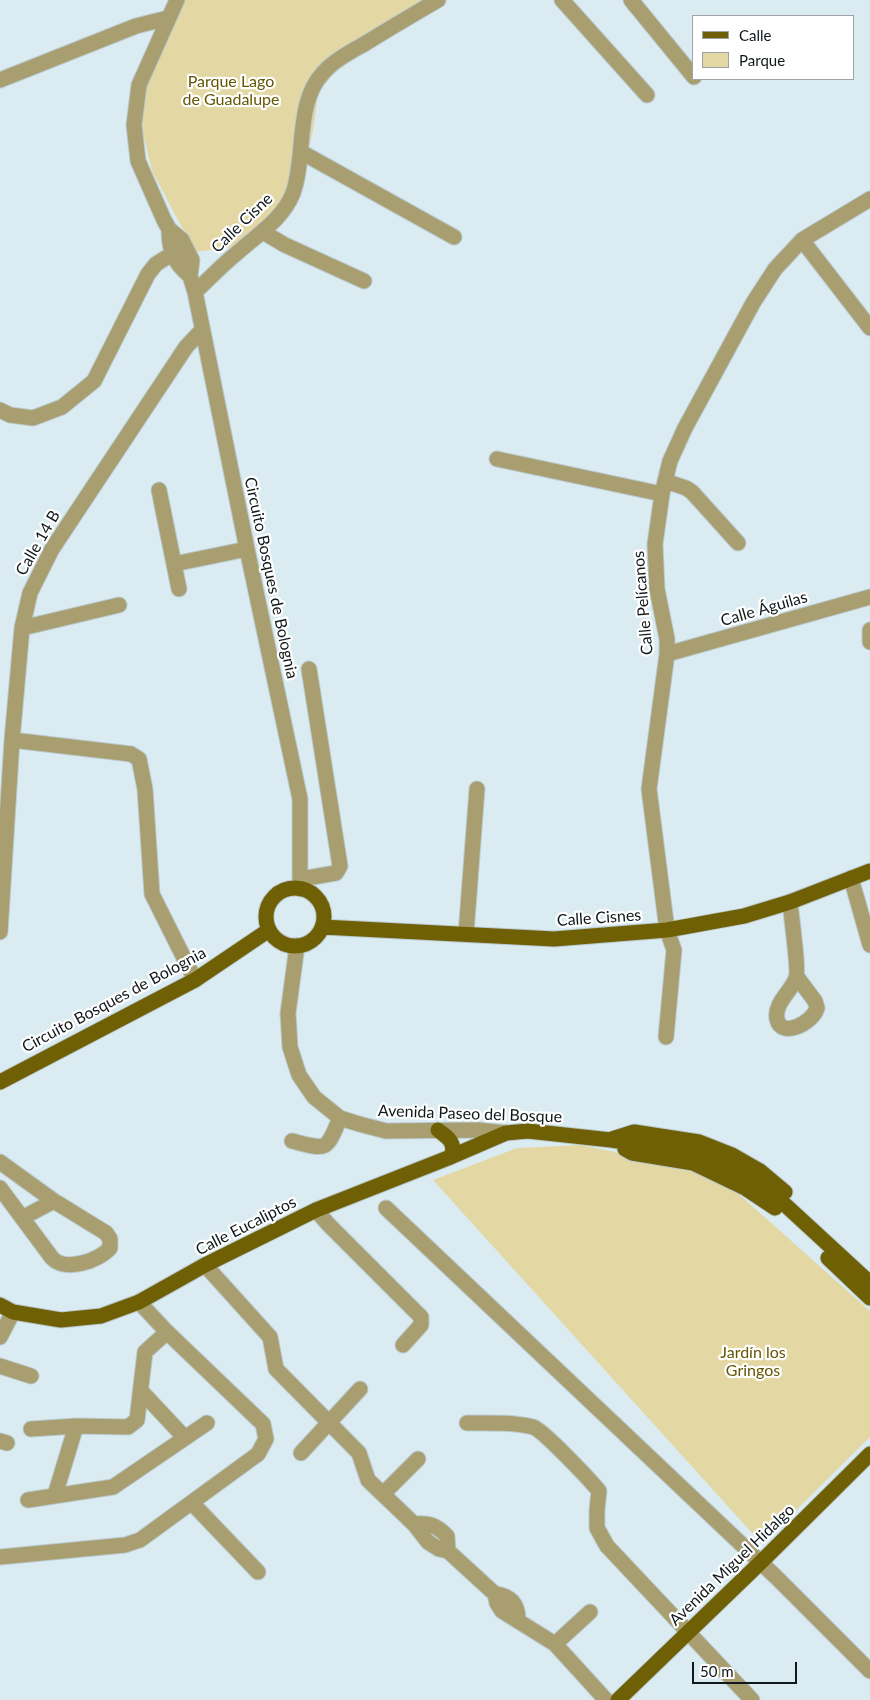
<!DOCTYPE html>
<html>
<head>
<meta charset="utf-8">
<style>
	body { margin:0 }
	#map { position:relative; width:870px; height:1700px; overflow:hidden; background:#daecf2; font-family:Lato,sans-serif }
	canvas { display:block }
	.legend { position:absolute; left:692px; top:15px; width:162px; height:65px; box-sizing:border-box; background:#fff; border:1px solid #a0a3a3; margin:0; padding:6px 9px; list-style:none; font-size:15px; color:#11181a }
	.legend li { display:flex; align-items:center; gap:10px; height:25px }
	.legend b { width:25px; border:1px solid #a0a3a3 }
	.scale { position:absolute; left:692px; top:1662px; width:105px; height:22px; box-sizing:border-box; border:2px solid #11181a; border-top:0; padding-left:6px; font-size:15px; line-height:18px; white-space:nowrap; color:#11181a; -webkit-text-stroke:4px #fff; paint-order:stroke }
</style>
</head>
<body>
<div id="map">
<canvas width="870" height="1700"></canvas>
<ul class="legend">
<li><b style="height:6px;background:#706005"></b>Calle</li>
<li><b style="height:14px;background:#e3d8a3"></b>Parque</li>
</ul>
<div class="scale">50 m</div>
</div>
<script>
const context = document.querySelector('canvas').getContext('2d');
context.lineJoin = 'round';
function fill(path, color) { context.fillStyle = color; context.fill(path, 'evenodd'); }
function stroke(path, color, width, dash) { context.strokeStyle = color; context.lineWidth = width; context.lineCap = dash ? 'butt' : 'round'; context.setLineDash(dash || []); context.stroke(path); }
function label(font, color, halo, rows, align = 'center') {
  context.font = font + ' Lato,sans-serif'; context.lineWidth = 4.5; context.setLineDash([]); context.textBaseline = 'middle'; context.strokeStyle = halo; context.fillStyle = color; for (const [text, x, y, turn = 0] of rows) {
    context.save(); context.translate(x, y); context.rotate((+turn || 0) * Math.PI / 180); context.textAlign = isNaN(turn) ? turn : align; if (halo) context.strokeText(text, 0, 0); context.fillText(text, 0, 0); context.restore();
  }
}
fill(new Path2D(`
	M177,0h261l-95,57 -24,32 -6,42 -15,64 -63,52 -40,5 -43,-81 -12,-51 8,-65z
	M581,1145l134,28 155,138v126l-108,107 -329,-364 84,-32z`), '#e3d8a3');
const minor = new Path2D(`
	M177,0l-38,85 -5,40 4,36 26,59 5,9 13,11 10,20 -2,16 5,16 52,257 53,250v90
	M562,0l85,95
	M631,0l63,77
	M0,80l136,-54 32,-8
	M301,152l153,85
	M169,229c0,21 4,33 21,47
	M263,232l22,13 79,36
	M802,240l68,88
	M195,292c14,-13 27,-27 42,-39 20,-18 46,-34 56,-60 13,-36 2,-91 30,-120 11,-13 29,-22 43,-30 24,-15 48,-29 72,-43
	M0,410l10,5 23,3 29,-11 32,-26 54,-107 8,-10 16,-10
	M497,459l165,35
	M665,481l21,7 6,4 46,51
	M159,490l20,99
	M174,564l73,-15
	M22,628l97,-23
	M870,630v12
	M667,654l203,-57
	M12,740l119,14 8,5 6,30 7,105 43,86
	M851,878l19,67
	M301,879l35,-6 4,-7 -31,-197
	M790,902c1,12 9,69 6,76 -5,14 -22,25 -19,41 4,20 36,4 40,-11l-2,-7 -18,-24
	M0,932l12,-192 10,-112 8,-35 22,-44 134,-202 16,-17
	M466,934l11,-145
	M297,946l-9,67 2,34 9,28 15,22 26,21 19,6 27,7 92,-1 28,3
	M666,1037l8,-87 -7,-20 -18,-141 18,-135v-15l-10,-50 -2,-45 7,-50 8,-33 15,-33 68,-125 22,-34 27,-29 68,-41
	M292,1141c35,9 34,11 48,-23
	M0,1162l54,39 52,32 4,6v9c-11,13 -45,24 -58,10l-52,-70
	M386,1208l389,368 95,95
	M316,1210l12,14 93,93v8l-18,20
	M22,1218l32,-17
	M205,1265l65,72 6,32 83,84 9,27 46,44 14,18 11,7 9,2 47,43c16,2 23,10 23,26
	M0,1337l13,-25
	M0,1366l31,10
	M141,1391l44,47
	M467,1423c22,0 45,-1 66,4 10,3 57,53 66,64l-2,19v18l10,18 145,154
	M31,1429l45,-3 52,1 9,-7 8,-68 22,-20
	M0,1441l7,2
	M301,1453l59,-64
	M383,1494l35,-35
	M55,1495l21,-69
	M28,1500l85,-13 94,-64
	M192,1503l66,69
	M414,1524c16,-1 22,1 33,12l1,15
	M0,1557l125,-12 15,-5 118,-86 8,-15 -3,-15 -96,-92 -28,-30
	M495,1594l2,9 5,8 53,33 51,56
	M555,1644l35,-32`);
const major = new Path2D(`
	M266 917a29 29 0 1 1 58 0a29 29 0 1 1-58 0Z
	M322,927l232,12 113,-9 77,-14 46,-14 80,-31
	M0,1082l195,-102 74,-50
	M438,1130c10,8 17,11 14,25l-4,3
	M612,1139l22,-7 65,10 33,13 28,16 25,21
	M625,1149l7,4 61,10 52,25 30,20
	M828,1258l42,40
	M0,1305l13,7 48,8 40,-4 38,-14 66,-37 111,-55 132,-52 58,-25 22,-2 83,9 84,12 33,13 25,15 28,21 89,82
	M618,1700l142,-137 110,-109`);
stroke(minor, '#bacacf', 17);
stroke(major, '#bacacf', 17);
stroke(minor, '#a89e6f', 15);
stroke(major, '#706005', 15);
label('16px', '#645602', '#fff', [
	["Parque Lago",231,82],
	["de Guadalupe",231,100],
	["Jardín los",753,1353],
	["Gringos",753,1371]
]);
label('16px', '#11181a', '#fff', [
	["Calle Cisne",242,223,-44],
	["Calle 14 B",38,543,-60],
	["Circuito Bosques de Bolognia",271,578,78],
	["Calle Pelícanos",643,603,-95],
	["Calle Águilas",764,609,-16],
	["Calle Cisnes",599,918,-4],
	["Circuito Bosques de Bolognia",114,1000,-28],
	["Avenida Paseo del Bosque",470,1114,2],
	["Calle Eucaliptos",246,1226,-27],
	["Avenida Miguel Hidalgo",732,1565,-44]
]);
</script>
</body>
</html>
